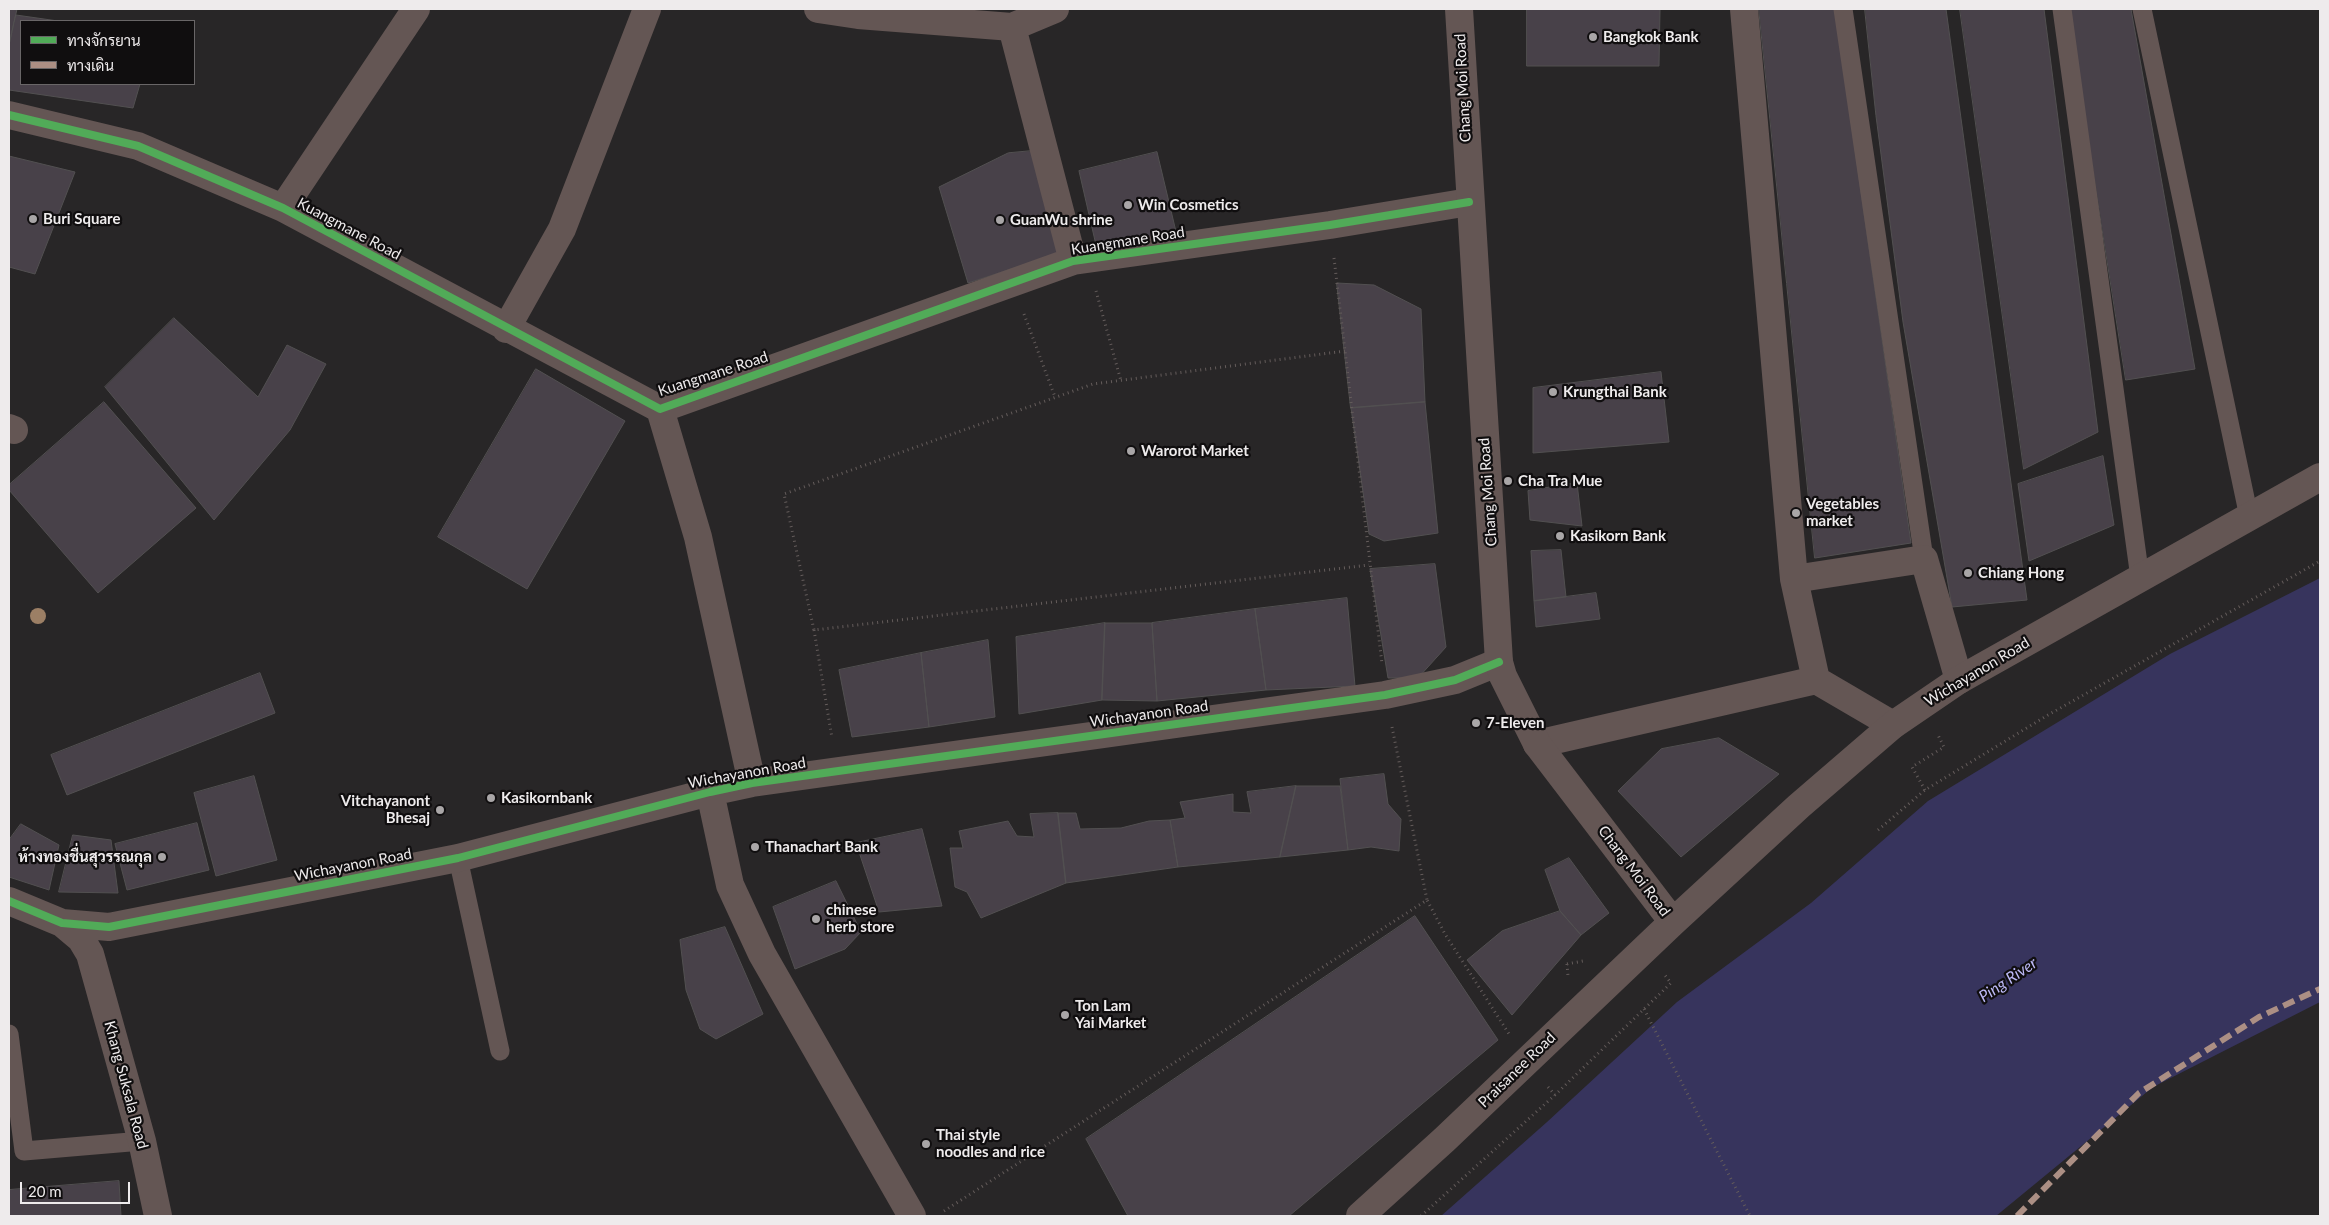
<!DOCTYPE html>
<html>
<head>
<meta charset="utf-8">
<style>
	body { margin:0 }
	#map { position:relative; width:2329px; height:1225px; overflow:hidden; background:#282627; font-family:Lato,Sarabun,sans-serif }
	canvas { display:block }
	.frame { position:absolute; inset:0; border:10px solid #eeebec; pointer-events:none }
	.legend { position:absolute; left:20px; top:20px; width:175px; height:65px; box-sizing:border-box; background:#100e0f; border:1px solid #696667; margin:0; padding:6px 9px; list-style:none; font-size:15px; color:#eeebec }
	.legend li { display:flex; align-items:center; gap:10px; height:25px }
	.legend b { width:25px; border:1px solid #696667 }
	.scale { position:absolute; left:20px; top:1182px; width:110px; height:22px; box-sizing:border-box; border:2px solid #eeebec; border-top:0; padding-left:6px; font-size:15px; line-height:18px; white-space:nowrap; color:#eeebec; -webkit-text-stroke:4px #100e0f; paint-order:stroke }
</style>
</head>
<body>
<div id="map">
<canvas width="2329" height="1225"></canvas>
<div class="frame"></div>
<ul class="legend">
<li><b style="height:6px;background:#51ab58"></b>ทางจักรยาน</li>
<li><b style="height:6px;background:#ac8f84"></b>ทางเดิน</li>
</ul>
<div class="scale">20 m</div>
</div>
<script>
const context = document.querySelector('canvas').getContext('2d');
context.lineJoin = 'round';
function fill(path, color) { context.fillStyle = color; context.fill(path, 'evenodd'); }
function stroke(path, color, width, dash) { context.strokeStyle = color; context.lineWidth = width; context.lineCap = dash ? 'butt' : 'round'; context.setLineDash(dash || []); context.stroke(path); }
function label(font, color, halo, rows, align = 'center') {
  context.font = font + ' Lato,Sarabun,sans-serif'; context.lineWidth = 4.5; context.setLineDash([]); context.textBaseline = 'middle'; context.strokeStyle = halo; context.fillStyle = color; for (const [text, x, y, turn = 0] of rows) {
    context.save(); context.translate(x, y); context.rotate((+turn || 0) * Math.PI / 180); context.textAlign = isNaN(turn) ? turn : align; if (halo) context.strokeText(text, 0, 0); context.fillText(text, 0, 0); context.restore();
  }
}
fill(new Path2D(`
	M2320,578v424l-167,85 -157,129h-555l106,-94 130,-120 134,-99 117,-102 242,-147z`), '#37345d');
const building = new Path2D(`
	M9,9h8l-8,36z
	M1527,9h133l-1,57h-132z
	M1759,9h76l76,534 -96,15z
	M1865,9h81l81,591 -75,7 -49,-285 -27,-206z
	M1960,9h84l54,423 -74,37z
	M2068,9h63l64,360 -69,11z
	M16,15l42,6h-37v63h119l-7,24 -124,-18v-45z
	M1032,151l29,102 -93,30 -29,-96 69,-34z
	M1157,152l21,88 -82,5 -17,-74z
	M9,156l66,16 -40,102 -26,-7z
	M1337,283l37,2 47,24 4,93 -74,6z
	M174,318l84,79 29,-52 39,19 -36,66 -76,90 -109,-133z
	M536,369l89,52 -98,168 -89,-52z
	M1661,372l8,70 -136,11v-65z
	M104,402l92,106 -98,85 -89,-103v-5z
	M1425,402l13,131 -54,8 -15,-7 -18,-126z
	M2103,456l11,69 -85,36 -11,-77z
	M1577,483l5,43 -52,-6 -2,-29z
	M1561,550l5,47 -32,4 -3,-50z
	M1435,564l11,83 -28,31h-30l-18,-109z
	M1596,593l4,26 -64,8 -2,-26z
	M1347,598l8,88 -89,4 -11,-81z
	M1255,609l11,81 -109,11 -5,-78z
	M1105,623h47l5,78 -55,-1z
	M1105,623l-3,77 -83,14 -3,-77z
	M988,640l7,77 -66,10 -8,-74z
	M921,653l8,74 -77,10 -13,-67z
	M260,673l15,40 -208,82 -16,-40z
	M1719,738l60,36 -98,83 -63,-66 43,-42z
	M1384,774l4,30 13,15 -2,32 -28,-4 -23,3 -8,-71z
	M254,776l23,84 -61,16 -22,-83z
	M1296,786h44l8,64 -68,7z
	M1296,786l-16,71 -102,10 -8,-47 15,-2 -5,-16 53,-8v18l18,1 -4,-21z
	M1058,813h18l4,16 41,-1 28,-7 21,-1 8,47 -112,16z
	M1058,813l8,70 -85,35 -14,-26 -12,-5 -5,-39h13l-4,-17 49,-10 9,15 17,1 -4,-23z
	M197,823l12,47 -82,20 -12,-46z
	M21,824l38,21 -10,45 -40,-13v-37z
	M922,829l20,77 -63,6 -23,-69z
	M73,835l38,5 7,53 -59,-1z
	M1569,858l40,55 -28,22 -21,-24 -15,-41z
	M836,881l25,51 -16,17 -50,20 -22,-62z
	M1560,911l21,24 -69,80 -45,-55 35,-29z
	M1415,916l83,124 -209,176h-161l-42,-77z
	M725,927l38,87 -47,25 -16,-10 -14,-39 -6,-50z
	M119,1181l2,35h-112v-26z`);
fill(building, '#484149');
stroke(building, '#525051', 1);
stroke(new Path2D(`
	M1334,258l48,406
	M1096,291l25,90
	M1024,314l31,83
	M1345,351l-252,33 -309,110 30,136 555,-65
	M814,630l18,108
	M1392,727l35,173
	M1925,790l-13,-23 32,-20 -6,-12
	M1878,830l47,-40 123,-75 272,-154
	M1567,964l16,-3
	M1567,964l1,12
	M1644,1009l106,207
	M1548,1087l7,8
	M944,1211l483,-311 18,34 64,100
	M1421,1216l134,-121 116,-112 -7,-9`), '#645c5b', 3, [1, 4]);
stroke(new Path2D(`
	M1843,9l81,550
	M2062,9l78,569
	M2142,9l107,508
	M458,858l42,193
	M9,1034l15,117 118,-10`), '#645654', 19);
stroke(new Path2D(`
	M818,9l40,6 154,12 43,-18
	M1744,9l50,570 22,101
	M1012,27l61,234
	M9,115l129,31 145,62 377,201 413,-148 257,-36 139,-23
	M283,208l133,-199
	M506,329l56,-100 85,-220
	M660,409l38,128 54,246
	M9,428l5,2
	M1794,579l130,-20 35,121
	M1537,744l279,-64 77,45
	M710,792l20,93 32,69 150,262
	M9,901l53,22 47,4 349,-69 252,-66 42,-9 633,-88 70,-15 44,-18
	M62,923l19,16 9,15 52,187 16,75`), '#645654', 28);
stroke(new Path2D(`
	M1459,9l40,653 4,14 34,68 136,178
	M1360,1216l84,-76 229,-218 126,-116 94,-81 66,-45 361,-203`), '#645654', 28);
stroke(new Path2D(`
	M2017,1216l122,-123 120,-76 61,-28`), '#ac8f84', 6, [12, 6]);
stroke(new Path2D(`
	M9,115l129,31 145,62 377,201 413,-148 257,-36 139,-23
	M9,901l53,22 47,4 349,-69 252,-66 42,-9 633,-88 70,-15 44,-18`), '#51ab58', 8);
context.fillStyle = '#9c7f65';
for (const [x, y] of [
	[38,616]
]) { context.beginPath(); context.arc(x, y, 8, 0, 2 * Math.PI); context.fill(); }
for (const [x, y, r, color] of [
	[1593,37,5,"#a9a6a7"],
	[1128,205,5,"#a9a6a7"],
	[33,219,5,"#a9a6a7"],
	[1000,220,5,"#a9a6a7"],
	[1553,392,5,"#a9a6a7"],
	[1131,451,5,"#a9a6a7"],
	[1508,481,5,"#a9a6a7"],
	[1796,513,5,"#a9a6a7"],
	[1560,536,5,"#a9a6a7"],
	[1968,573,5,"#a9a6a7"],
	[1476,723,5,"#a9a6a7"],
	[491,798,5,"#a9a6a7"],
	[440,810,5,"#a9a6a7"],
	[755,847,5,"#a9a6a7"],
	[162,857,5,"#a9a6a7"],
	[816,919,5,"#a9a6a7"],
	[1065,1015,5,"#a9a6a7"],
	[926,1144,5,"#a9a6a7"]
]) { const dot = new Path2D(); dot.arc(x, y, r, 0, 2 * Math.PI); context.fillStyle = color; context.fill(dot); stroke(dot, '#100e0f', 2); }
label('bold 15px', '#eeebec', '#100e0f', [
	["Bangkok Bank",1603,37],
	["Win Cosmetics",1138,205],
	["Buri Square",43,219],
	["GuanWu shrine",1010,220],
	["Krungthai Bank",1563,392],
	["Warorot Market",1141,451],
	["Cha Tra Mue",1518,481],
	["Vegetables",1806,504],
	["market",1806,521],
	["Kasikorn Bank",1570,536],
	["Chiang Hong",1978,573],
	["7-Eleven",1486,723],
	["Kasikornbank",501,798],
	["Vitchayanont",430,801,"right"],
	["Bhesaj",430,818,"right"],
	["Thanachart Bank",765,847],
	["ห้างทองชื่นสุวรรณกุล",152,857,"right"],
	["chinese",826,910],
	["herb store",826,927],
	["Ton Lam",1075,1006],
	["Yai Market",1075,1023],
	["Thai style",936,1135],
	["noodles and rice",936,1152]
], 'left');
label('15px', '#eeebec', '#100e0f', [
	["Chang Moi Road",1463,88,-93],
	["Kuangmane Road",349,229,28],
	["Kuangmane Road",1128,241,-9],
	["Kuangmane Road",713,374,-18],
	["Chang Moi Road",1488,492,-94],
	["Wichayanon Road",1977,672,-31],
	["Wichayanon Road",1149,714,-8],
	["Wichayanon Road",747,773,-10],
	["Wichayanon Road",353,865,-11],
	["Chang Moi Road",1634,871,53],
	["Praisanee Road",1517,1070,-44],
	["Khang Suksala Road",126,1085,75]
]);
label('italic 16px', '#bdbaf7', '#100e0f', [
	["Ping River",2008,980,-34]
]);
</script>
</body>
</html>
